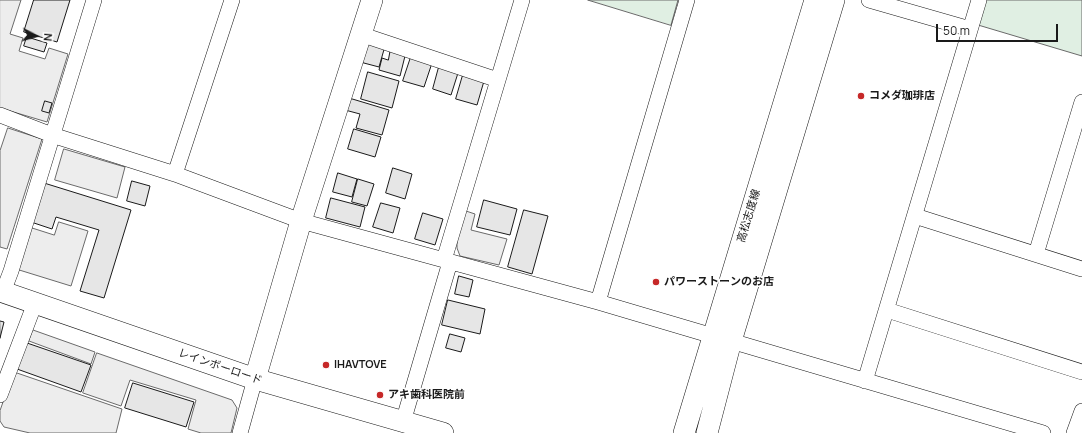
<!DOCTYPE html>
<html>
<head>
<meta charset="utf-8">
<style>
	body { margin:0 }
	#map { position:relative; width:1082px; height:433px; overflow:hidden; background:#fff; font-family:Manrope,sans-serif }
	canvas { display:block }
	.north { position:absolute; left:16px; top:16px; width:40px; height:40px; -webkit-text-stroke:3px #fff; paint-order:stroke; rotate:96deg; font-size:11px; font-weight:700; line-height:16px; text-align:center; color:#1a1a1a }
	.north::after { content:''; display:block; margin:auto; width:14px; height:18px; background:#1a1a1a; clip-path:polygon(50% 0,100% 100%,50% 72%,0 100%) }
	.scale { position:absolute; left:936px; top:24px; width:122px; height:18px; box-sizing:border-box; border:2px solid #1a1a1a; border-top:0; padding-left:5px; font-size:12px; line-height:14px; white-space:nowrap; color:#1a1a1a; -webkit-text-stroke:3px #fff; paint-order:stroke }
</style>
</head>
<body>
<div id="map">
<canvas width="1082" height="433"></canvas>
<div class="north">N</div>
<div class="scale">50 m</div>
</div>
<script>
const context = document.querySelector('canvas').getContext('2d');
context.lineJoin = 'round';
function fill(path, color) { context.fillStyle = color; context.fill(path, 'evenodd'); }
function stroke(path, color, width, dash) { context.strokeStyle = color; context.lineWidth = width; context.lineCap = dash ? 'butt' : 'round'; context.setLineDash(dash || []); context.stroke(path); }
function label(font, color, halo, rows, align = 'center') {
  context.font = font + ' Manrope,"Noto Sans JP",sans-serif'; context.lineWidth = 3; context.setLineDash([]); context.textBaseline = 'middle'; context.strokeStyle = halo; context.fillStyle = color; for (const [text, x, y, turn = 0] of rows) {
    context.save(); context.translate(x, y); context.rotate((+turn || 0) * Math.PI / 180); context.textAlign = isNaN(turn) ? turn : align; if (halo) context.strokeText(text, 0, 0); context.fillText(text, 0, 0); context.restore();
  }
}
const green = new Path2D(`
	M588,0h90l-7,25z
	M986,0h96v56l-104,-31z`);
fill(green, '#e0efe3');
stroke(green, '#6a6a6a', 1);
const parking = new Path2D(`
	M0,0h21l-11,34 13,4 -4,13 26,8 4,-11 19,6 -21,68 -47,-14z
	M8,128l34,11 -35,110 -7,-2v-96z
	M64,149l61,18 -8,31 -62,-18z
	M466,211l9,3 -4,16 36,9 -8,26 -39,-9 -3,-8v-9z
	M59,222l29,9 -17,55 -55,-17 13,-42 25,8z
	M33,330l62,22 -4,12 -62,-23z
	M97,353l135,47 5,8 -6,25h-30l-13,-4 8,-29 -66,-20 -9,26 -38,-13z
	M14,372l108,37 -6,24h-86l-26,-6 -4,-6v-10z`);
fill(parking, '#ededed');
stroke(parking, '#6a6a6a', 1);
const building = new Path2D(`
	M34,0h36l-13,42 -33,-10z
	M27,37l20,6 -3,9 -20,-6z
	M366,41l19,5 -6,21 -19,-5z
	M391,48l15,4 -6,24 -21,-6 3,-12 6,2z
	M411,57l21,6 -8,24 -21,-6z
	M439,67l19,6 -7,22 -18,-6z
	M368,72l31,9 -7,27 -31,-9z
	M463,75l21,6 -7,24 -21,-6z
	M349,98l40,12 -7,25 -26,-7 4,-14 -15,-4z
	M45,101l7,2 -3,10 -7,-2z
	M354,129l27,8 -6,20 -27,-8z
	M393,168l19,6 -7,25 -19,-6z
	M338,173l19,6 -5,18 -19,-5z
	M358,179l16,5 -7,22 -15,-4z
	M132,181l18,5 -5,20 -18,-5z
	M44,183l87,27 -27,88 -24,-7 19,-61 -43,-13 -4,12 -21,-7z
	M331,198l34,9 -5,20 -34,-9z
	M484,200l33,9 -7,26 -33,-8z
	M381,203l19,5 -7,25 -20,-6z
	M524,210l24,6 -16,58 -24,-7z
	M423,213l20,6 -8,26 -20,-6z
	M459,276l14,4 -4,17 -14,-3z
	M448,300l37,9 -5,25 -38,-9z
	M0,321l4,1 -4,16z
	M450,334l15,4 -4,14 -15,-4z
	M27,343l64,22 -10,27 -64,-23z
	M133,383l61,19 -8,25 -61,-19z`);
fill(building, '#e6e6e6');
stroke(building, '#1a1a1a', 1);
const street = new Path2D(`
	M869,0l101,29
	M360,34l138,46
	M0,115l52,20 123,39 126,47 297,81 115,34
	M175,174l57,-174
	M915,216l167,53
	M1036,254l46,-152
	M444,260l78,-260
	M3,292l8,-21 83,-271
	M598,302l89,-302
	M887,310l195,62
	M731,341l312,92
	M865,381l114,-381
	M0,395l35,-92
	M403,422l47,-160
	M240,433l15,-54
	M1074,433l8,-22`);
const secondary = new Path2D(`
	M0,291l255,88 188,54
	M255,379l46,-158 71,-221
	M684,433l131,-433
	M707,433l24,-92 103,-341`);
stroke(street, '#1a1a1a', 16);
stroke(secondary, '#1a1a1a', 22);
stroke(street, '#fff', 15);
stroke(secondary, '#fff', 21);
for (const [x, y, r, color] of [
	[861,96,4,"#c62828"],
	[656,282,4,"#c62828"],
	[326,365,4,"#c62828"],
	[380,395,4,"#c62828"]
]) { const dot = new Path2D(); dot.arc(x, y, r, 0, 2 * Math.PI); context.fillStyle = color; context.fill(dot); stroke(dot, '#fff', 1.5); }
label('bold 11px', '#1a1a1a', '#fff', [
	["コメダ珈琲店",869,96],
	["パワーストーンのお店",664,282],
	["IHAVTOVE",334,365],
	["アキ歯科医院前",388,395]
], 'left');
label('11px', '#1a1a1a', '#fff', [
	["高松志度線",749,216,-73],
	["レインボーロード",220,367,19]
]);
</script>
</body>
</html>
